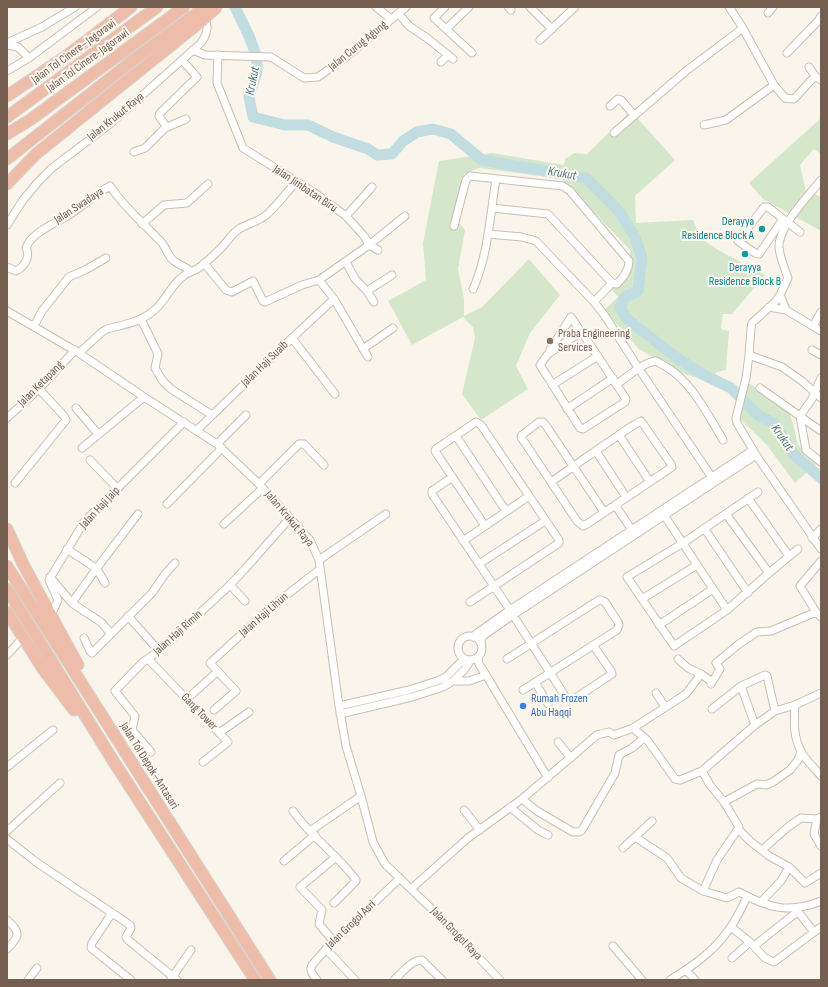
<!DOCTYPE html>
<html>
<head>
<meta charset="utf-8">
<style>
	body { margin:0 }
	#map { position:relative; width:828px; height:987px; overflow:hidden; background:#faf5eb; font-family:"Sofia Sans Condensed",sans-serif }
	canvas { display:block }
	.frame { position:absolute; inset:0; border:8px solid #735e50; pointer-events:none }
</style>
</head>
<body>
<div id="map">
<canvas width="828" height="987"></canvas>
<div class="frame"></div>
</div>
<script>
const context = document.querySelector('canvas').getContext('2d');
context.lineJoin = 'round';
function fill(path, color) { context.fillStyle = color; context.fill(path, 'evenodd'); }
function stroke(path, color, width, dash) { context.strokeStyle = color; context.lineWidth = width; context.lineCap = dash ? 'butt' : 'round'; context.setLineDash(dash || []); context.stroke(path); }
function label(font, color, halo, rows, align = 'center') {
  context.font = font + ' "Sofia Sans Condensed",sans-serif'; context.lineWidth = 4; context.setLineDash([]); context.textBaseline = 'middle'; context.strokeStyle = halo; context.fillStyle = color; for (const [text, x, y, turn = 0] of rows) {
    context.save(); context.translate(x, y); context.rotate((+turn || 0) * Math.PI / 180); context.textAlign = isNaN(turn) ? turn : align; if (halo) context.strokeText(text, 0, 0); context.fillText(text, 0, 0); context.restore();
  }
}
fill(new Path2D(`
	M631,111l44,49 -40,36 1,27 57,-3 8,19 19,12 45,24 -33,39h-9l-2,15 8,2 -3,39 -9,2 -10,9 -29,-9 -39,-23 -35,-39 14,-13 -7,-9 19,-23v-15l-68,-71 -83,-11 -15,6 -9,44 10,12 -7,39 6,30v17l18,-9 47,-48 31,36 -30,38 -14,33 12,23 -47,31 -19,-26 13,-56 -2,-11 -10,-10 -51,28 -24,-44 38,-21 -3,-37 16,-82 53,-8 72,12 1,-6 9,-6 13,1z
	M821,118v36l-7,-5 -14,16 6,26 15,6v34l-58,-32 -14,-16z
	M747,382l35,23 8,8 8,32 20,18 -23,20 -29,-39 -28,-27z`), '#d5e7ca');
stroke(new Path2D(`
	M235,7l14,29 8,22v13l-8,26 4,20 32,8h23l25,12 35,12 9,6 15,-1 11,-13 14,-9 16,-3 18,5 31,26 104,18 32,32 17,27 7,21 -4,33 -13,6 -5,11 6,10 51,40 27,17 27,13 28,28 16,8 18,30 28,24`), '#c1dde2', 11);
const minor = new Path2D(`
	M376,7l15,12
	M445,7l-11,11 38,35
	M508,7l3,3
	M530,7l22,22
	M729,7l12,18 33,60 11,13 9,1 21,-23
	M398,13l11,13 18,12 26,21
	M768,13l5,-6
	M446,29l23,-22
	M540,40l35,-33
	M7,43l35,-16 33,-20
	M7,45l11,2 11,11
	M193,50l12,5 66,2 33,21 14,-1 28,-20 60,-50
	M787,53l31,-32 3,-5
	M218,55l-1,28 26,65 69,43 34,25 18,20 5,9 -50,35 15,19 34,58
	M441,62l7,-7
	M809,67l6,9 6,4
	M7,71l22,-13 68,-51
	M610,106l8,-7 3,1 13,15
	M704,125l22,-5 48,-35
	M165,128l21,-9
	M614,133l72,-62 57,-43
	M134,152l11,-4 20,-20v-3l-6,-9 1,-3 37,-36 -15,-17
	M821,180c-13,17 -43,46 -42,68 1,10 6,21 9,30l-8,17 -5,7 -23,21 -1,5 -2,27 -3,23 -10,40 1,5 19,32 65,94
	M346,216l26,-29
	M783,219l-24,35 -4,-1 -17,-12 26,-34h4l32,25
	M142,224l22,-19 23,-2 21,-19
	M7,225l16,-25 15,-18 14,-14 58,-44 91,-81c11,-16 6,-22 -5,-36
	M454,226l12,-46 4,-4 93,10 7,5 59,70c0,9 -6,17 -12,23l-5,-1 -64,-69 -56,-6
	M488,234l34,3 14,4 58,61 11,14 34,53 76,113
	M378,250l-9,-5 36,-29
	M346,262l9,17 12,12 7,11
	M204,263l22,27 6,2 21,-11 10,20 2,1 37,-17 17,-5
	M7,267l9,4c8,-4 15,-14 10,-23 5,-15 28,-24 41,-32 15,-9 27,-21 43,-30 16,24 34,37 52,57 5,6 6,14 12,18 5,4 11,5 16,10
	M473,289c15,-33 17,-73 23,-110
	M367,291l25,-16
	M780,295l6,15
	M594,302l18,-19
	M769,307l17,3 35,21
	M7,311l72,42 65,44 73,47 42,40 51,56 9,20 20,146 7,40 15,50 12,46 12,22 54,52 61,64
	M141,319l17,35 -3,14 7,12 9,9 41,26
	M34,326l8,-15 27,-34 16,-7 21,-12
	M813,326l8,-14
	M581,332l2,2 43,65 -1,3 -42,27 -3,-1 -40,-63 8,-11z
	M292,338l43,56
	M363,349l30,-21
	M550,350l21,-33 10,15
	M812,350l9,5
	M79,353l23,-21 5,-3c15,-4 33,-7 45,-17 13,-9 17,-24 29,-34 7,-6 9,-6 16,-9 8,-5 16,-13 23,-20 7,-6 10,-14 19,-20 8,-5 18,-7 26,-13 12,-10 21,-23 31,-34
	M749,355l33,12 20,14 19,17
	M821,378l-9,21 -12,17 6,34 15,12
	M617,384c12,-8 25,-21 39,-23 7,4 13,7 19,12 20,16 35,45 48,67
	M552,385l46,-29
	M760,388l61,43
	M76,408l22,26
	M567,409l46,-31
	M7,418l32,-29 36,-39
	M197,430l95,-92 42,-39
	M619,435l31,47
	M456,436l50,75
	M217,444l29,-29
	M82,448l62,-51
	M596,451l30,46
	M90,460l27,28
	M451,478l-19,13v3l78,116
	M551,482c19,-13 37,-26 56,-39 11,-7 22,-16 34,-22l30,43 1,3 -85,57 -4,2 -6,-5 -56,-84 1,-2 17,-13h4l4,5 57,85
	M15,483l51,-63 -2,-4 -25,-27
	M259,484l40,-40h5l20,21
	M748,498l41,58
	M167,504l55,-56
	M615,505l19,28
	M662,512l65,98
	M138,514c-22,29 -45,58 -66,89l30,20 9,11 41,-41 13,-19 10,-11
	M726,514l43,59 -42,37 -53,36 -47,-69 56,-34 75,-51
	M224,524l39,-36
	M704,528l44,65
	M812,538l9,-9
	M463,541l66,-45
	M67,549l30,20 8,14
	M319,560l67,-46
	M821,561l-21,25 16,26 5,5
	M479,564l66,-43
	M769,573l29,-24
	M50,577l22,26
	M230,585l15,16
	M642,599l55,-34
	M470,602l89,-59v-3l-78,-115 -5,-3 -40,27 -1,2 50,75
	M54,609l4,-9 -9,-20 35,-58 100,-100
	M513,615l52,81
	M128,616l31,35
	M659,625l54,-36
	M458 648a12 12 0 1 1 24 0a12 12 0 1 1-24 0Z
	M473,637l4,-4 33,-23 243,-160
	M84,638l6,13 2,2 19,-19
	M480,642l3,-6 30,-21 243,-160
	M7,655l12,-13
	M478,657l1,7 7,11 62,103
	M148,659l80,83 -25,20
	M507,659l92,-59h2l4,2 13,20 1,3 -2,5 -94,60
	M678,659l10,9 13,6
	M453,681h16l17,-6
	M535,682l13,22
	M711,684l9,-15 -4,-6 23,-19 18,-12 14,-1 45,-19
	M741,686l14,39
	M656,693l9,14
	M577,697l35,-23 -1,-3 -18,-26
	M187,699l31,-28
	M795,705c-1,15 -2,32 6,46 4,9 14,17 20,25
	M339,706l70,-16 31,-10 6,-3 18,-18
	M712,709l29,-23 24,-11 2,1 8,35
	M214,710l22,-19 -26,-28 60,-55 50,-39
	M340,714l72,-17 31,-10 10,-6 11,-11 7,-10
	M633,728l15,13 27,38 5,1 22,-9 53,-46 20,-14 20,-6 26,-12
	M219,733l30,-21
	M558,742l13,16
	M151,752l-19,-22 3,-14 -20,-25 28,-29 16,-11 71,-66 15,-16 45,-51
	M7,767l46,-37
	M702,771l8,14 14,17 15,25 -1,2 12,12 19,15 20,11 16,16 16,-10
	M522,799l15,12 36,21h6l3,-2 33,-57 4,-18 13,-7 12,-10
	M724,802l33,-18 9,1 7,-3 17,-12 8,-10 3,-8
	M510,807l28,23 10,5
	M464,810l16,20
	M293,811c17,25 45,44 63,69v1l-22,22
	M821,817l-4,2 -3,15 7,12
	M7,831l53,-48
	M310,831l51,-35
	M635,837l32,21 14,20 22,13 24,7 12,-6c29,16 50,22 82,9
	M7,839l29,23 94,63 1,3 -5,9 1,2 50,41
	M623,848l29,-27
	M762,850l26,-23 13,-9 16,1
	M284,861l31,-26
	M411,889l57,-51 54,-39 75,-64 12,-3 5,3 19,-7 53,-34 15,-20 11,8
	M703,891l14,-31 21,-31
	M761,902l20,-21 8,-14
	M112,913l-20,30 -1,5 40,32
	M7,920c14,12 13,16 0,29
	M731,927l19,15 15,16 9,4 47,-35
	M334,942l-15,-18 3,-14 -22,-23 36,-30
	M613,946l29,34
	M754,946l43,-34 2,1 15,19
	M326,949l29,31
	M732,958l18,-16
	M686,970l9,10
	M171,979l20,-29
	M28,980l9,-12
	M317,980c-4,-5 -8,-9 -5,-15l14,-16 73,-70
	M394,980c8,-7 17,-20 28,-20l20,20
	M670,980c21,-13 43,-28 57,-48 9,-11 14,-23 20,-35`);
const highway = new Path2D(`
	M7,96l58,-39 66,-50
	M7,117l150,-110
	M7,134l23,-14 154,-113
	M7,159l125,-98 57,-42
	M7,184l29,-30 62,-50 96,-77
	M7,529l16,35 55,101
	M7,566l263,414
	M7,589l105,170 143,221
	M7,612l36,57 31,41`);
stroke(minor, '#ccbdb1', 9);
stroke(highway, '#d8d2ce', 13);
stroke(minor, '#fff', 7);
stroke(highway, '#edbda9', 11);
const highwayBridge = new Path2D(`
	M189,19l17,-12
	M194,27l23,-20`);
stroke(highwayBridge, '#d8d2ce', 13, []);
stroke(highwayBridge, '#edbda9', 11);
for (const [x, y, r, color] of [
	[762,229,4,"#0f9aa8"],
	[745,254,4,"#0f9aa8"],
	[550,341,4,"#8d6e63"],
	[523,706,4,"#3f7fe0"]
]) { const dot = new Path2D(); dot.arc(x, y, r, 0, 2 * Math.PI); context.fillStyle = color; context.fill(dot); stroke(dot, '#fdf9f1', 1.5); }
label('12px', '#735e50', '#fdf9f1', [
	["Jalan Curug Agung",358,46,-39],
	["Jalan Tol Cinere–Jagorawi",74,52,-36],
	["Jalan Tol Cinere-Jagorawi",88,61,-36],
	["Jalan Krukut Raya",116,117,-39],
	["Jalan Jimbatan Biru",305,189,34],
	["Jalan Swadaya",79,206,-33],
	["Jalan Haji Suaib",265,364,-44],
	["Jalan Ketapang",41,384,-45],
	["Jalan Haji Jaip",100,508,-47],
	["Jalan Krukut Raya",289,519,50],
	["Jalan Haji Lihun",264,615,-41],
	["Jalan Haji Rimin",178,633,-42],
	["Gang Tower",199,712,46],
	["Jalan Tol Depok–Antasari",149,766,58],
	["Jalan Grogol Asri",351,925,-44],
	["Jalan Grogol Raya",456,934,46]
]);
label('12px', '#0d838f', '#fdf9f1', [
	["Derayya",754,222],
	["Residence Block A",754,236],
	["Derayya",745,268,"center"],
	["Residence Block B",745,282,"center"]
], 'right');
label('12px', '#785e54', '#fdf9f1', [
	["Praba Engineering",558,334],
	["Services",558,348]
], 'left');
label('12px', '#366cbe', '#fdf9f1', [
	["Rumah Frozen",531,699],
	["Abu Haqqi",531,713]
], 'left');
label('italic 13px', '#4c7984', '#fdf9f1', [
	["Krukut",253,81,-79],
	["Krukut",562,174,10],
	["Krukut",782,438,55]
]);
</script>
</body>
</html>
